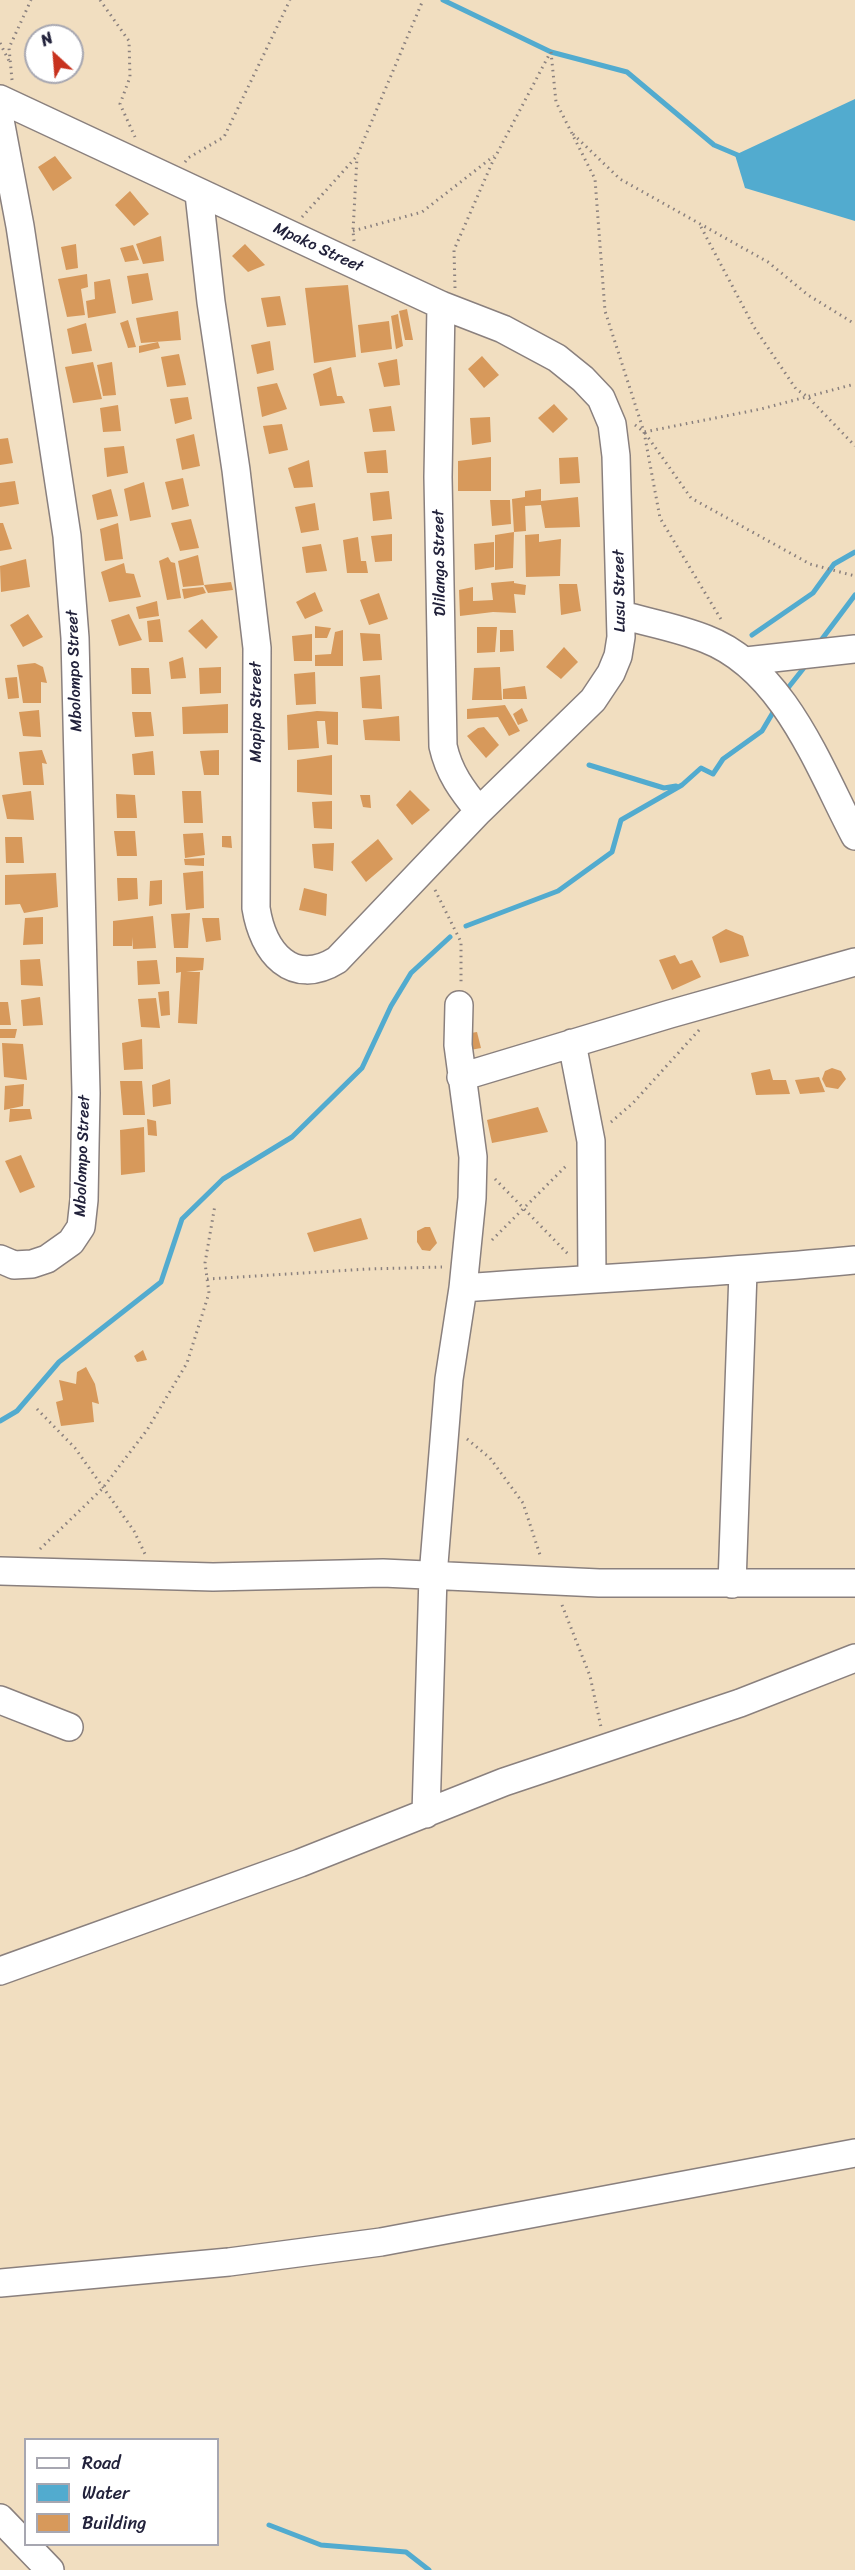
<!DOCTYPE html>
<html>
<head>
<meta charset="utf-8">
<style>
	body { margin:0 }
	#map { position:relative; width:855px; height:2570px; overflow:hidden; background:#f1dec0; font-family:Sriracha,sans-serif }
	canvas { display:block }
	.legend { position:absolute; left:24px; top:2438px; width:195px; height:108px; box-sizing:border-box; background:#fff; border:2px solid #a7a7b1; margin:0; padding:8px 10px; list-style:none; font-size:18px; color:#22223b }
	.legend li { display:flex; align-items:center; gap:12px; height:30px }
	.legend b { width:30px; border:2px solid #a7a7b1 }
	.north { position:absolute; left:24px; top:24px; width:60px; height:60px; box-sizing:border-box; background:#fff; border:2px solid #a7a7b1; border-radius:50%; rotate:334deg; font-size:16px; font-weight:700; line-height:24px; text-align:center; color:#22223b }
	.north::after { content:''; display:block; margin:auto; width:21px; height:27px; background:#c8321e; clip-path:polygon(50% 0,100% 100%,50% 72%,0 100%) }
</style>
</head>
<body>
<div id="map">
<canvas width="855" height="2570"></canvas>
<ul class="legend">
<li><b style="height:8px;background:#fff"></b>Road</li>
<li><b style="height:16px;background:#52abcf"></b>Water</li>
<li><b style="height:16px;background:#d7995b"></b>Building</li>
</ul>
<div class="north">N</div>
</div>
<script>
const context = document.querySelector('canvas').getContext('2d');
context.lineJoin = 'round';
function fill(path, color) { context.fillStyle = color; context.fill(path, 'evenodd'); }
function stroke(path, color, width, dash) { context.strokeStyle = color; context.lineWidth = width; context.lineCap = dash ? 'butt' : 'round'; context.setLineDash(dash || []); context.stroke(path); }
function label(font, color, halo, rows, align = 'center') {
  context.font = font + ' Sriracha,sans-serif'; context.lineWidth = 6; context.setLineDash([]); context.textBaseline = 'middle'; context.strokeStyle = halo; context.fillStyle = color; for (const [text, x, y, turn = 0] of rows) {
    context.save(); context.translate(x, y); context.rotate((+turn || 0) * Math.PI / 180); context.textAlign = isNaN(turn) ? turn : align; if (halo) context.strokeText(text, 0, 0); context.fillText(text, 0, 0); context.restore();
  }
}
fill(new Path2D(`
	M855,99v122l-110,-33 -10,-33z`), '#52abcf');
stroke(new Path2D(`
	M443,0l108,52 76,20 87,73 26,11
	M752,635l61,-42 21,-29 21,-12
	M819,643l36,-48
	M784,693l19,-24
	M589,765l75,23 12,-2
	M466,926l92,-35 54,-39 9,-32 61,-35 19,-17 12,6 10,-15 39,-28 13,-22
	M0,1421l17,-10 42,-49 102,-80 21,-63 41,-40 69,-42 70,-69 29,-62 20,-33 39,-36
	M269,2525l52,20 85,7 23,18`), '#52abcf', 5);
fill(new Path2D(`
	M55,156l17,22 -19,13 -15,-24z
	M130,191l19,23 -15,12 -19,-21z
	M161,236l3,25 -21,3 -7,-20z
	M76,244l2,24 -12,2 -5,-23z
	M245,244l20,21 -17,7 -16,-16z
	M133,245l6,15 -14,2 -5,-14z
	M148,273l5,27 -21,4 -5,-28z
	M87,274l1,13 -7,2 4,26 -18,2 -9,-38z
	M110,279l6,34 -28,5 -2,-17 9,-2 -1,-17z
	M348,285l8,72 -42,6 -9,-75z
	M280,296l6,29 -19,2 -6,-29z
	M407,309l6,31h-8l-6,-29z
	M178,311l3,29 -40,3 -5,-25z
	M398,314l5,32 -7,3 -5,-33z
	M128,320l8,27 -8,1 -8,-25z
	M389,321l3,28 -31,4 -3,-28z
	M86,323l6,28 -20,3 -5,-25z
	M270,341l4,29 -17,4 -6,-29z
	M158,342l2,6 -21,5v-7z
	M179,354l7,31 -19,2 -6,-30z
	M482,356l17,19 -15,13 -16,-19z
	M397,359l3,26 -16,2 -6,-24z
	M93,362l9,37 -29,4 -8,-36z
	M112,362l4,33 -13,1 -6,-31z
	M331,367l6,29h5l3,7 -25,3 -7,-32z
	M277,383l10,26 -25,8 -5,-30z
	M188,397l4,22 -17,5 -5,-25z
	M554,404l14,15 -15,14 -15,-15z
	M118,405l3,26 -18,1 -3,-24z
	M391,406l4,25 -22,1 -4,-23z
	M490,417l1,25 -19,3 -2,-27z
	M282,424l6,26 -19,4 -6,-28z
	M194,434l6,32 -18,4 -6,-31z
	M8,438l5,25 -13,2v-26z
	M124,446l4,27 -21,4 -3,-29z
	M386,450l2,23h-21l-3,-21z
	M491,457v34h-33v-30z
	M578,457l2,26 -20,1 -1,-26z
	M309,460l4,27 -19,1 -6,-20z
	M183,478l6,28 -17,4 -7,-28z
	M15,481l4,23 -19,3v-24z
	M144,482l7,35 -21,4 -6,-32z
	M111,489l7,27 -21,4 -5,-25z
	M541,489v12l37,-4 2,30 -35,1 -4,-23 -16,1 1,25 -12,1 -2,-33 13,-2v-6z
	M389,491l3,28 -19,2 -3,-28z
	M490,500h20l1,24 -19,2z
	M315,503l4,27 -18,3 -6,-26z
	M191,519l8,29 -19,3 -9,-28z
	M0,523h3l9,26 -12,2z
	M118,523l5,36 -18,2 -5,-32z
	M514,532l-1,36 -18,2v-35z
	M392,534v27l-17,1 -4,-26z
	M539,534v8l22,-3 -1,37 -34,1 -1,-42z
	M358,537l3,24h5l2,12h-21l-4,-33z
	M494,542v25l-19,3 -1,-26z
	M321,544l6,27 -21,2 -4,-26z
	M198,555l6,30 -21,2 -5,-26z
	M168,557l3,5 4,1 6,35 -14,2 -8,-39z
	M26,559l4,28 -29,5 -1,-26z
	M124,563l2,10 8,1 7,23 -32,5 -8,-30z
	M514,581v2l12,2 -1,10 -11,-1 2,19 -23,-1 -33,4 -1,-26 14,-3v14l20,-1 -2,-17z
	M231,582l2,8 -25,3 -4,-8z
	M559,584h18l4,27 -20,4z
	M203,587l3,6 -22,6 -2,-10z
	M315,592l8,19 -18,8 -9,-17z
	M379,593l9,26 -19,6 -9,-25z
	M157,601l2,15 -20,3 -3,-12z
	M28,614l15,23 -20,10 -13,-22z
	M129,614l13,26 -23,6 -8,-26z
	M160,619l3,23h-14l-2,-21z
	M202,619l16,18 -12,12 -18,-18z
	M315,626l16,2 -4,10h-12z
	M477,627h20l-2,25 -18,1z
	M343,630v36h-28v-11l16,-1 4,-22z
	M500,630h13l1,21 -14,1z
	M360,633l20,1 2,26 -19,1z
	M312,634v27h-18l-2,-25z
	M564,647l14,15 -17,17 -15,-12z
	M183,657l3,21 -15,1 -2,-17z
	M35,663l8,4 4,16 -6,-1v21h-18l-6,-38z
	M221,667v26l-21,1 -1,-26z
	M500,667l2,33h-30l2,-32z
	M131,668h18l2,26h-19z
	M315,672l1,32 -20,1 -2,-31z
	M380,675l2,34 -20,-1 -2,-31z
	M17,677l2,21 -11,1 -3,-21z
	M525,686l2,13h-24v-10z
	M228,704v29l-45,1 -1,-27z
	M505,705l15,26 -11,5 -11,-19 -31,2v-10z
	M522,708l6,13 -10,4 -5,-11z
	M39,710l2,27 -18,-1 -4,-24z
	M317,711l21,1v33l-11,-1 -2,-23h-8l2,27 -31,2 -1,-35z
	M132,712h19l3,24 -19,1z
	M399,716l1,25 -35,-1 -2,-20z
	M484,727l15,18 -13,13 -19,-22 11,-8z
	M42,750l5,14 -5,-1 2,22h-21l-4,-33z
	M219,750v25h-15l-4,-24z
	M153,751l2,24h-21l-2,-21z
	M332,755v40l-35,-3v-32z
	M410,790l20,20 -18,15 -16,-20z
	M31,791l3,29 -27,-1 -5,-24z
	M182,791h19l2,32h-19z
	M116,794l19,1 2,23h-20z
	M360,795h10l1,13 -8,-1z
	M332,801v28l-18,-1 -2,-26z
	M114,831h21l2,25h-20z
	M203,833l2,22 -20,3 -2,-24z
	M222,836h9l1,12 -10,-1z
	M5,837h17l2,26h-18z
	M378,839l15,20 -27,23 -15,-20z
	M334,843l-1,28 -19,-3 -2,-24z
	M204,858v8l-19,-1 -1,-6z
	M203,871l1,37 -18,2 -3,-37z
	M56,873l2,34 -34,6 -4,-9 -15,1v-30z
	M117,878h20l1,21 -20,2z
	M162,880v24l-13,2 1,-25z
	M304,888l23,6 -1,22 -27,-6z
	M190,913l-2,35h-14l-3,-34z
	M153,916l3,32 -23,1 -1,-12v9h-19v-25z
	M43,917v27l-20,1 2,-27z
	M202,918h17l2,22 -15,2z
	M726,929l17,7 6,20 -29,7 -8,-26z
	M675,955l5,9 12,-4 9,17 -29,13 -13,-30z
	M176,957l28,1 -1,12 -17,2h14l-3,52 -19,-1 3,-51 -5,1z
	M40,959l3,27 -22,-1 -1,-25z
	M157,960l3,24 -22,1 -1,-24z
	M169,991l1,24 -9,1 -3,-24z
	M40,997l3,28 -20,1 -2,-26z
	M156,998l4,30 -19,-1 -3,-28z
	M0,1002h8l3,23h-11z
	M0,1029h17l-2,9h-15z
	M477,1032l4,16 -16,3 -7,-16z
	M142,1039l1,30 -19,1 -2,-27z
	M2,1043l21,1 4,36 -23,-3z
	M832,1068l9,3 5,8 -8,10 -12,-2 -4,-8 3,-8z
	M770,1069l3,11h13l4,14 -34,1 -5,-22z
	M819,1077l6,15 -25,2 -5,-14z
	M170,1079l1,25 -18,3 -1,-22z
	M120,1081h22l3,34h-22z
	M24,1084l-1,22 -19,4 1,-24z
	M538,1107l10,25 -56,11 -5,-23z
	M10,1109h20l2,10 -23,3z
	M147,1119l9,2 1,15 -9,-1z
	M144,1127l1,45 -24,3 -1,-45z
	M21,1155l14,32 -15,6 -15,-32z
	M361,1218l7,21 -54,13 -7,-19z
	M425,1227h5l7,16 -7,8 -8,-1 -5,-8v-11z
	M143,1350l4,10 -10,2 -3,-6z
	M86,1367l9,17 4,20 -7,-2 2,20 -33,4 -5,-24 7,-2 -4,-20 17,4 1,-12z`), '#d7995b');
const minor = new Path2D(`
	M0,99l441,206 62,24 54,29 26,21 18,19 11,26 4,32 5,181 -3,19 -7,17 -18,27 -114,111 -142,149c-45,28 -74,-8 -81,-52l1,-260 -21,-178 -25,-168 -12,-108
	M0,120l20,106 47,310 8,102 11,455 -2,107 -3,27 -10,15 -24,17 -15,5 -18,1 -14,-6
	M441,305l-3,172 5,269c6,27 19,44 36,65
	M622,615c28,8 57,13 84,24 78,30 113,129 149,197
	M746,661l109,-12
	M572,1043l19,98 1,137
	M461,1077l209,-63 185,-52
	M463,1288c131,-10 262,-15 392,-28
	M0,1571l213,6 170,-4 216,10h256
	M732,1584l11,-312
	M0,1700l69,27
	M426,1814l7,-238 16,-197 14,-91 9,-90 1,-41 -15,-112 1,-40
	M0,1971l300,-108 204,-81 236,-79 115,-45
	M0,2283l229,-21 152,-20 474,-89
	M0,2518l50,52`);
stroke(minor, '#8a807e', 30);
stroke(new Path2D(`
	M100,0l29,41 1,36 -10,27 15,33
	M0,43l10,20
	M551,52l5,50 39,77 10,132 39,121 16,86 62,103
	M12,80l-3,-32 22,-48
	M573,134l47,45 148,83 40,33 47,29
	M185,162l3,-4 36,-21 66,-137
	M302,217l55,-61 66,-156
	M701,227l53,100 42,62 12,8 47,49
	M353,231l69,-19 72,-56
	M354,241l-1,-10 4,-74
	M455,288l-1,-38 38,-87 58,-110
	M635,425l9,7 117,-23 94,-25
	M645,433l46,65 119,66 45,12
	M435,890l26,52v43
	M611,1122l22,-19 67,-74
	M495,1179l73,75
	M492,1240l76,-76
	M207,1279l161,-10 74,-2
	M37,1409l38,39 59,83 11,23
	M467,1439l23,19 33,45 18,55
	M40,1549l62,-60 45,-59 40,-67 22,-70 -4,-30 10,-58
	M562,1605l28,71 11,51`), '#8a807e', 3, [1.5, 4.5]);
stroke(minor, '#fff', 27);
label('16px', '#22223b', '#fff', [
	["Mpako Street",318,248,25],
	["Dlilanga Street",440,563,-91],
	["Lusu Street",620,591,-91],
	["Mbolompo Street",75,671,-92],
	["Mapipa Street",257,712,-90],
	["Mbolompo Street",83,1156,-88]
]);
</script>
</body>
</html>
